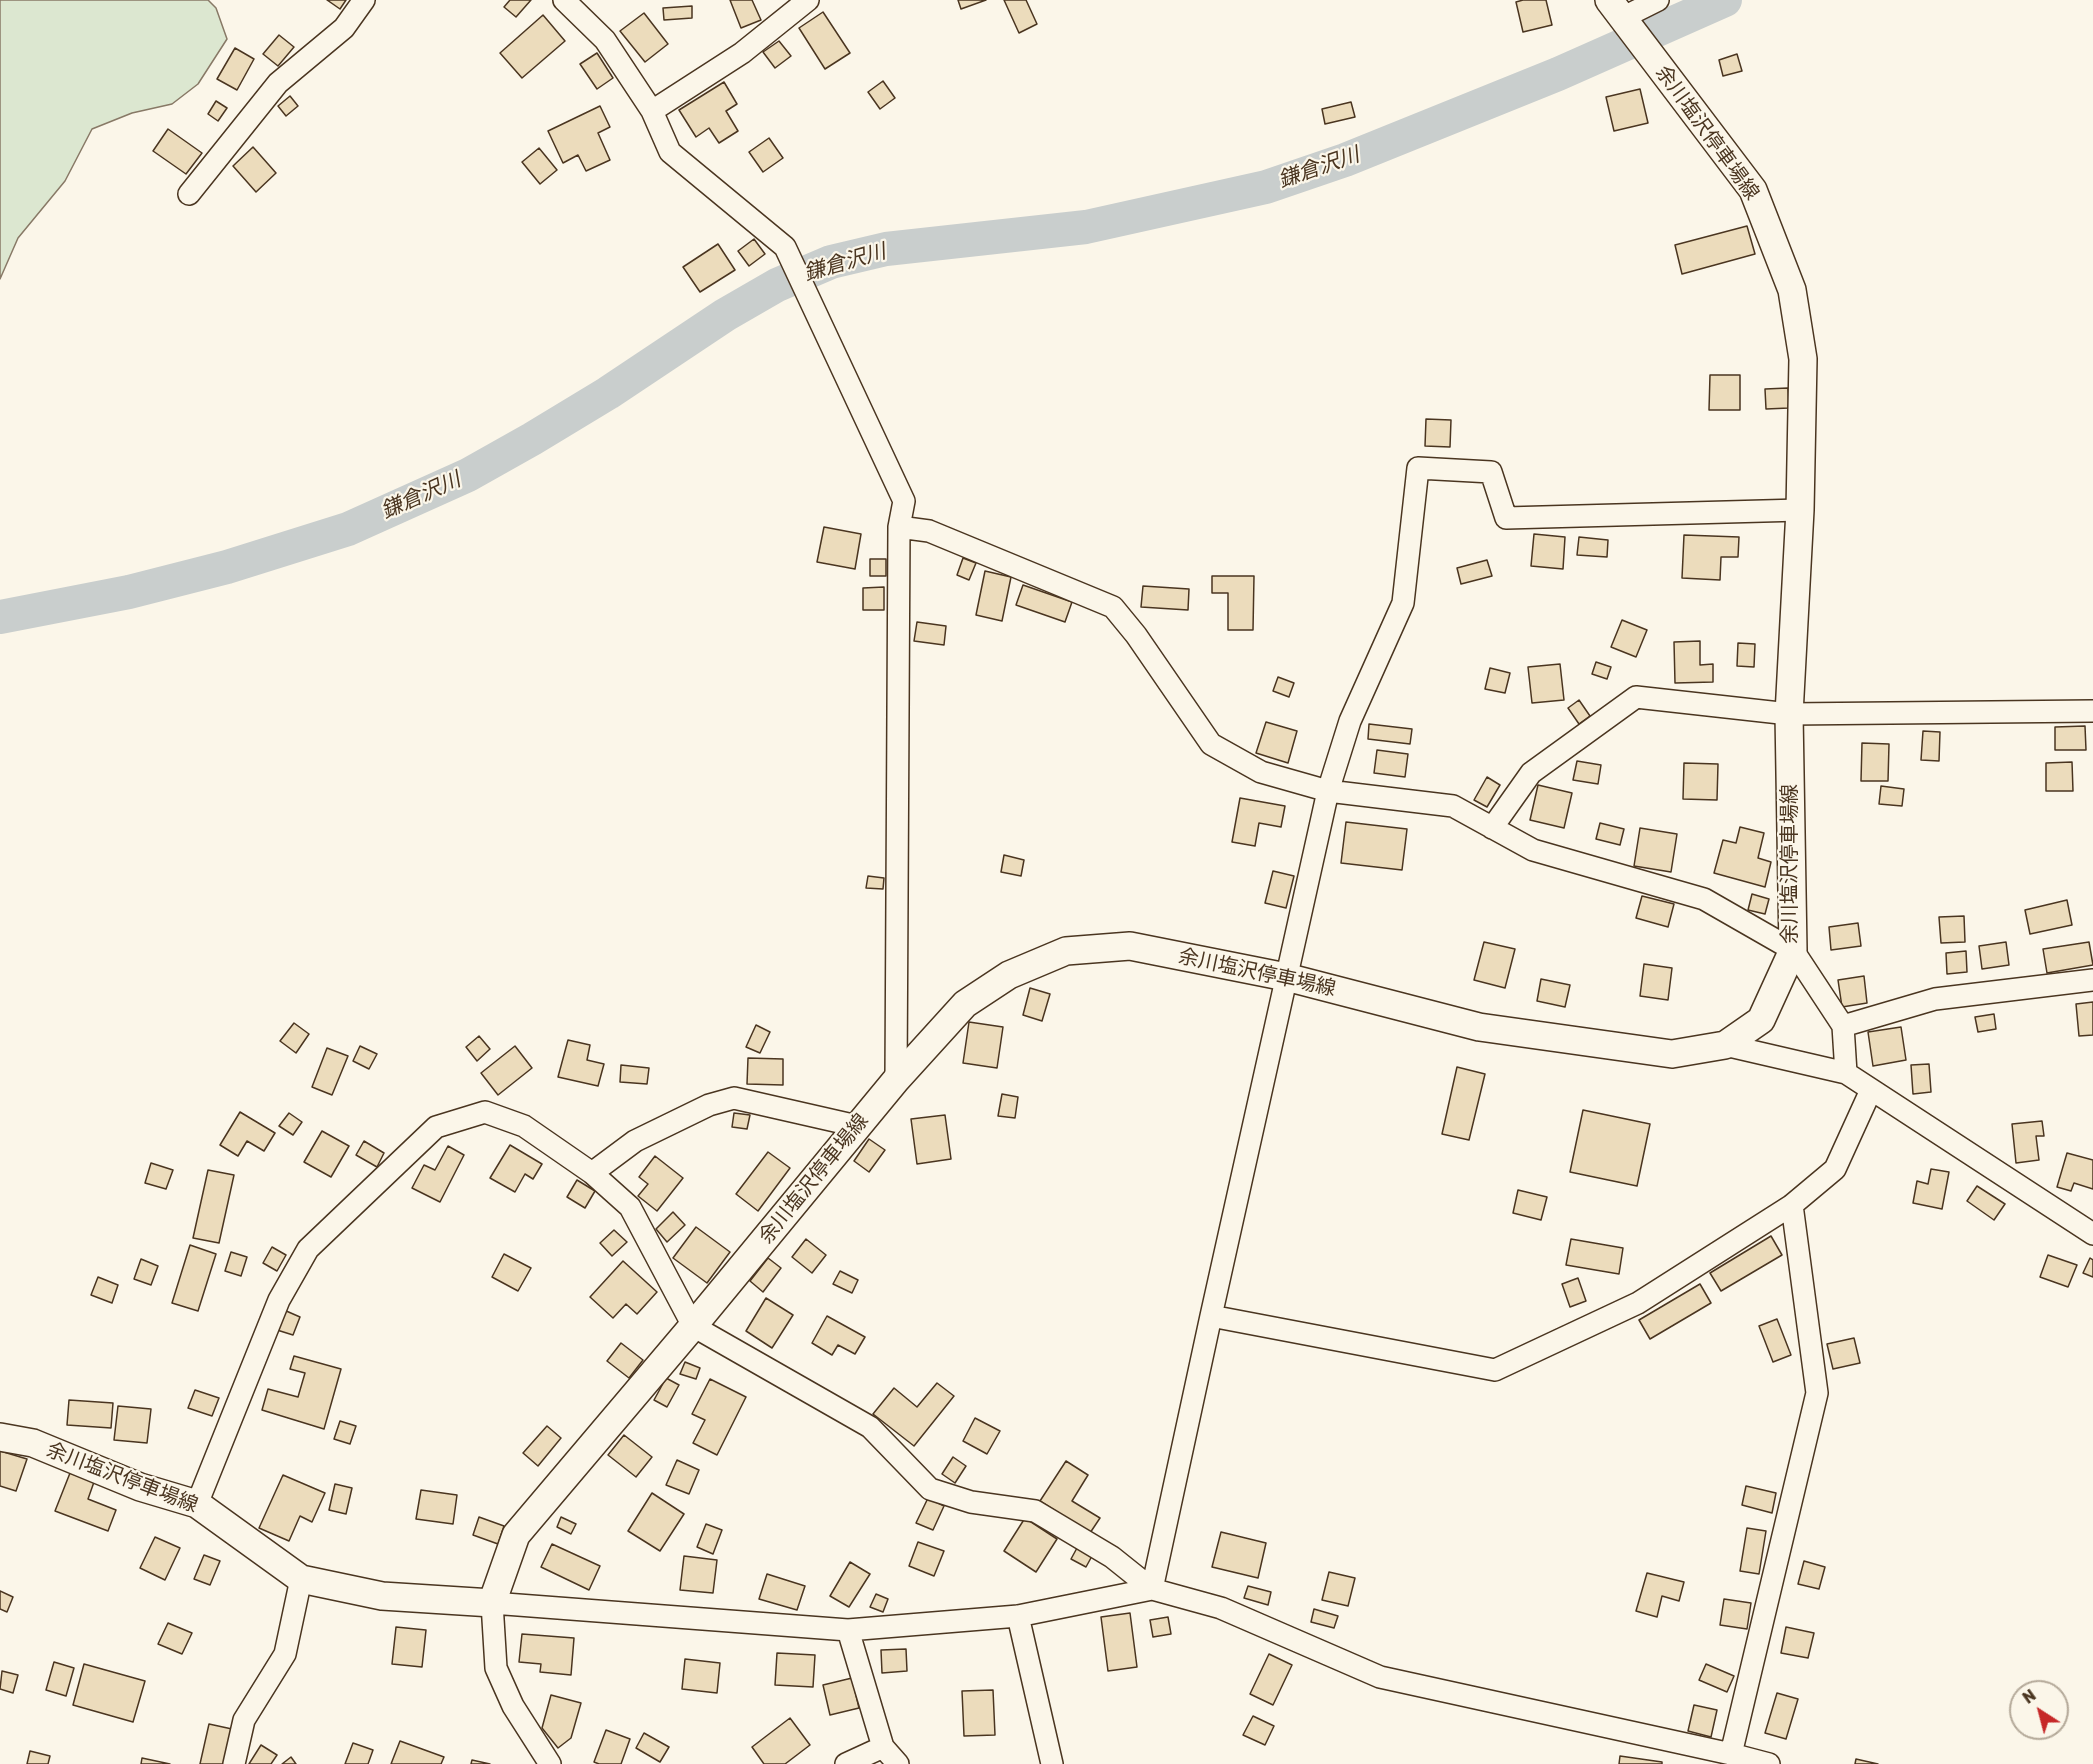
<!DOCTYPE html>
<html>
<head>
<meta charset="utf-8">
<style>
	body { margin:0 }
	#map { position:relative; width:2093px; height:1764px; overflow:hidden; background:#fbf6e9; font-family:Rubik,sans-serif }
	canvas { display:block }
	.north { position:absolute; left:2009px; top:1680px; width:60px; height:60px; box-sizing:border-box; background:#fbf6e9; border:2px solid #b4a999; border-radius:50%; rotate:324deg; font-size:16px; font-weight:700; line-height:24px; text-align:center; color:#4a3520 }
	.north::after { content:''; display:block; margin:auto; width:21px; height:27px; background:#c62828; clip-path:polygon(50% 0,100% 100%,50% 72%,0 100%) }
</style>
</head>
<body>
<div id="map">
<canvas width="2093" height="1764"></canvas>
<div class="north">N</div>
</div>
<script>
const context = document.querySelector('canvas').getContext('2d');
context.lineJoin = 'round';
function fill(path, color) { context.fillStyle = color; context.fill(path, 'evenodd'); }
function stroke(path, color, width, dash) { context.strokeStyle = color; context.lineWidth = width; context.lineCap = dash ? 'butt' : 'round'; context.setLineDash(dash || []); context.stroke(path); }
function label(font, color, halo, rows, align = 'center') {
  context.font = font + ' Rubik,"Noto Sans JP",sans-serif'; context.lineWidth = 4.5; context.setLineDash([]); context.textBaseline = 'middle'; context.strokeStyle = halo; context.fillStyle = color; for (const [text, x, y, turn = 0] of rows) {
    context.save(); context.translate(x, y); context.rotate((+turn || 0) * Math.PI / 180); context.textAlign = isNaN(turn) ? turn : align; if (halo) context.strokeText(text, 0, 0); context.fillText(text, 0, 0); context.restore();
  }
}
const green = new Path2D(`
	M0,0h208l8,8 11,31 -29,45 -26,20 -40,9 -40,16 -27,52 -47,57 -18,41z`);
fill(green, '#dce7d0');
stroke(green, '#887966', 1.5);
stroke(new Path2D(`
	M0,617l129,-25 98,-25 121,-38 120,-54 64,-36 76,-46 117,-78 52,-30 54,-23 55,-13 200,-22 180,-40 79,-27 213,-86 167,-74`), '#c9cecd', 34);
const building = new Path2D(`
	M327,0h19l-6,9z
	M510,0h21l-15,17 -12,-10z
	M730,0h22l9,20 -20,8z
	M958,0h28l-25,9z
	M1004,0h22l11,24 -18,9z
	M1523,0h23l6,25 -29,7 -7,-30z
	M692,6v12l-28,2 -1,-12z
	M823,12l27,41 -25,16 -26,-41z
	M644,13l24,31 -23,18 -25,-31z
	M543,15l22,26 -43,37 -22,-25z
	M279,35l15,12 -16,19 -15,-12z
	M779,41l12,15 -16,12 -12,-16z
	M235,48l19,11 -17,31 -20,-11z
	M597,53l16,25 -16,11 -17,-25z
	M1737,54l5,17 -19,5 -4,-16z
	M883,81l12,17 -15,11 -12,-17z
	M724,82l13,22 -11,7 12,20 -19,12 -10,-15 -13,9 -17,-27z
	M1640,89l8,34 -34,8 -8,-34z
	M290,96l8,10 -12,10 -8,-10z
	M216,101l11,7 -9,13 -10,-7z
	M1351,102l4,15 -30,7 -3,-15z
	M600,106l10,21 -12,6 12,27 -24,11 -8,-16 -15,8 -15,-32z
	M168,129l34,24 -16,21 -33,-23z
	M769,138l14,20 -20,14 -14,-20z
	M253,147l23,26 -20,19 -23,-26z
	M539,148l18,22 -17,14 -18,-22z
	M1747,226l8,28 -73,20 -7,-29z
	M754,239l11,15 -16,12 -11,-15z
	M718,244l17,26 -35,22 -17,-25z
	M1710,375h30v35h-31z
	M1788,388l1,20 -23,1 -1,-20z
	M1426,419l25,1 -1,27 -25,-1z
	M824,527l37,7 -6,35 -38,-7z
	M1534,534l31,3 -2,32 -32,-3z
	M1684,535l55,2 -1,20h-17l-1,23 -38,-2z
	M1579,537l29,3 -1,17 -30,-2z
	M963,558l13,5 -7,17 -12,-5z
	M870,559h16v17h-16z
	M1487,560l5,16 -31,8 -4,-16z
	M985,571l26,6 -9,44 -26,-6z
	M1212,576h42l-1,54h-25v-37h-16z
	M1023,585l49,17 -7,20 -49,-17z
	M1143,586l46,3 -1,21 -47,-3z
	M884,587v23h-21v-22z
	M1622,620l25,10 -11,27 -25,-10z
	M917,622l29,4 -2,19 -30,-4z
	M1700,641v24l13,-1v18l-38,1 -1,-41z
	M1738,643l17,1 -1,23 -17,-1z
	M1596,662l15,5 -4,12 -15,-5z
	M1560,664l4,36 -32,3 -4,-36z
	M1490,668l20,5 -5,20 -20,-4z
	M1278,677l16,6 -5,14 -16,-6z
	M1579,700l11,16 -11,8 -11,-16z
	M1266,722l31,9 -9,32 -32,-10z
	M1369,724l43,5 -2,15 -42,-5z
	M2085,726l1,24h-31v-23z
	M1923,731l17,1 -1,29 -18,-1z
	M1862,743l27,1 -1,37h-27z
	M1377,750l31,4 -3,23 -31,-4z
	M1577,761l24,4 -3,19 -25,-4z
	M2072,762l1,29h-27v-28z
	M1684,763l34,1 -1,36 -34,-1z
	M1487,777l13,8 -13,22 -13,-7z
	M1538,785l34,8 -8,35 -34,-8z
	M1881,786l23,3 -2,17 -23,-2z
	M1240,798l45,8 -4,21 -22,-4 -4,23 -23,-4z
	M1346,822l61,7 -5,41 -61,-7z
	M1600,823l24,6 -4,16 -24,-6z
	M1740,827l24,6 -6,25 13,4 -6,25 -51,-14 9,-33 13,3z
	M1640,828l37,6 -6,38 -37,-6z
	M1004,855l20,5 -3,16 -20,-4z
	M1273,871l21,5 -8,32 -21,-5z
	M868,876l16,2 -1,11 -17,-1z
	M1752,894l17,5 -4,15 -17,-4z
	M1642,896l32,8 -6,23 -32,-9z
	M2067,900l5,25 -42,9 -5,-24z
	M1964,916l1,26 -24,1 -2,-26z
	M1858,923l3,23 -30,4 -2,-23z
	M1484,942l31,7 -10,39 -31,-8z
	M2006,942l3,23 -27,4 -3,-23z
	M2089,942l4,23 -46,8 -4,-24z
	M1966,951l1,21 -20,2 -1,-21z
	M1644,964l28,4 -4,32 -28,-4z
	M1864,976l3,27 -25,4 -4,-27z
	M1541,979l29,6 -5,22 -28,-6z
	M1030,988l20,6 -8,27 -19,-6z
	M2093,1002v33l-14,1 -3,-32z
	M1994,1014l2,15 -18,3 -3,-15z
	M969,1022l34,5 -6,41 -34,-5z
	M294,1023l15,11 -13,19 -16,-12z
	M756,1025l14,7 -10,21 -14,-6z
	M1901,1027l5,33 -33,6 -5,-34z
	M479,1036l11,13 -13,12 -11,-14z
	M568,1040l22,5 -3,15 17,4 -6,22 -40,-9z
	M360,1046l17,8 -8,15 -16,-8z
	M515,1046l17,22 -34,27 -17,-22z
	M327,1048l21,8 -16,39 -20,-8z
	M748,1058l35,1v26l-36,-1z
	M1929,1064l2,28 -18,2 -2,-29z
	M621,1065l28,3 -2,16 -27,-2z
	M1457,1067l28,7 -16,66 -27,-6z
	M1002,1094l16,3 -3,21 -17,-2z
	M1583,1110l67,14 -13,62 -67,-14z
	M240,1112l35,21 -11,18 -17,-10 -9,15 -18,-11z
	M289,1113l13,9 -9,13 -14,-9z
	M734,1113l16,2 -3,14 -15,-2z
	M945,1115l6,44 -34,5 -6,-45z
	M2042,1121l2,15h-8l3,24 -23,3 -4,-39z
	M322,1131l27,15 -18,31 -27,-15z
	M869,1139l16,11 -16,22 -15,-11z
	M364,1141l20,12 -7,14 -21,-12z
	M510,1145l32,19 -9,15 -8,-5 -10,18 -25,-14z
	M448,1146l16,9 -24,47 -28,-14 12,-23 11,5z
	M768,1152l22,16 -32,43 -22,-17z
	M2067,1153l26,7v29l-19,-6 -3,8 -14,-4z
	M655,1156l28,22 -26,33 -19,-15 10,-12 -9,-7z
	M151,1163l22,7 -7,19 -21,-6z
	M1931,1169l18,3 -7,37 -29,-6 4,-22 11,3z
	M208,1170l26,5 -15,68 -26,-5z
	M577,1180l18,11 -10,17 -18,-11z
	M1977,1186l28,18 -11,16 -27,-19z
	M1518,1190l29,7 -6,23 -28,-7z
	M673,1212l12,13 -18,17 -11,-13z
	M696,1227l34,25 -23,31 -34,-25z
	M614,1230l13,12 -15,14 -12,-13z
	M1771,1236l11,19 -61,36 -11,-18z
	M806,1239l20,16 -14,18 -20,-16z
	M1571,1239l52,9 -4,26 -53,-9z
	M190,1245l26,9 -18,57 -26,-8z
	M272,1247l14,8 -9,16 -14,-8z
	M231,1252l16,5 -6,19 -16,-5z
	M504,1254l27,14 -13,23 -26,-14z
	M2048,1255l29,10 -9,22 -28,-10z
	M768,1258l13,10 -18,24 -13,-11z
	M2090,1258l3,2v17l-10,-4z
	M141,1259l17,7 -7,19 -17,-6z
	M623,1261l34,31 -20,22 -11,-10 -13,14 -23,-21z
	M840,1271l18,9 -6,13 -19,-9z
	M98,1277l20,8 -6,18 -21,-8z
	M1578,1278l8,23 -16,6 -8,-23z
	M1700,1284l11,19 -61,36 -11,-19z
	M766,1298l27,17 -21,33 -26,-17z
	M284,1310l16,7 -7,18 -16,-5z
	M827,1316l38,21 -10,17 -17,-9 -6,10 -20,-12z
	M1777,1319l14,36 -18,7 -14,-36z
	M1854,1338l6,25 -27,6 -6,-25z
	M621,1343l22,17 -14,18 -22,-17z
	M294,1356l47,13 -17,60 -62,-19 6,-21 30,8 7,-24 -15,-4z
	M685,1362l15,6 -4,11 -16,-5z
	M666,1378l13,7 -12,22 -13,-7z
	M710,1379l36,18 -29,58 -24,-12 12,-23 -13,-6z
	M937,1383l17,13 -40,50 -41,-32 21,-26 23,19z
	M195,1390l24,8 -7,18 -24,-8z
	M69,1400l44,3 -2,25 -44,-3z
	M118,1406l33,3 -4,34 -33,-3z
	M975,1418l25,13 -13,23 -24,-13z
	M340,1421l16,5 -6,18 -16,-5z
	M547,1426l14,12 -23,28 -15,-13z
	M624,1435l28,22 -16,20 -28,-22z
	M0,1451l27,8 -11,32 -16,-5z
	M953,1457l13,9 -11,17 -13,-9z
	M677,1460l22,10 -10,24 -23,-9z
	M1066,1461l22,14 -16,26 28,17 -10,15 -50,-32z
	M70,1473l24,9 -6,17 28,11 -8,21 -53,-20z
	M283,1475l42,18 -13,29 -12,-6 -11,25 -30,-13z
	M335,1484l17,4 -6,26 -17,-4z
	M1746,1486l30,7 -4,20 -30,-8z
	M421,1490l36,5 -4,29 -37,-5z
	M652,1493l32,21 -24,37 -32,-20z
	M928,1498l16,8 -11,24 -17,-7z
	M479,1517l25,9 -6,18 -25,-9z
	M561,1517l15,7 -5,10 -14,-7z
	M1025,1518l32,21 -21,33 -32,-21z
	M706,1524l16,6 -9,24 -16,-7z
	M1747,1528l19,3 -7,43 -19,-3z
	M1221,1532l45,11 -8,35 -46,-11z
	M155,1537l25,11 -15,32 -25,-12z
	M918,1542l26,9 -10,25 -25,-10z
	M552,1544l48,22 -11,24 -48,-23z
	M1077,1548l15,8 -6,11 -15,-8z
	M204,1555l16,6 -10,24 -16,-6z
	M684,1556l33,4 -4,33 -33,-3z
	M1804,1561l21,6 -6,22 -21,-5z
	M850,1562l20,12 -21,33 -19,-11z
	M1329,1572l26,6 -7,28 -26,-6z
	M1647,1573l37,9 -5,19 -17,-5 -5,21 -21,-6z
	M767,1574l38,12 -8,24 -38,-11z
	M1248,1586l23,6 -3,13 -24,-7z
	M0,1591l13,6 -6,15 -7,-3z
	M876,1594l12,5 -5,13 -13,-5z
	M1724,1599l27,4 -4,26 -27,-4z
	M1314,1609l24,7 -4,12 -23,-6z
	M1130,1613l7,54 -29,4 -7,-54z
	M1168,1617l3,17 -18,3 -3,-17z
	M168,1623l24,10 -10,21 -24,-10z
	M396,1627l30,3 -4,37 -30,-3z
	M1786,1627l28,6 -6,25 -27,-5z
	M522,1634l52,4 -3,37 -31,-3 1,-8 -22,-2z
	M906,1649l1,22 -25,2 -1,-23z
	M777,1653l38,2 -2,32 -38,-2z
	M1269,1654l23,11 -19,40 -23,-11z
	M685,1659l35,4 -3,30 -35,-4z
	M54,1662l20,6 -8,28 -20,-6z
	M84,1664l61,17 -12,41 -60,-17z
	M1706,1664l28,12 -7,16 -28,-12z
	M2,1671l16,4 -5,18 -13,-4z
	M852,1678l7,30 -29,7 -7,-30z
	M993,1690l2,45 -31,1 -2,-45z
	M1777,1693l21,6 -12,40 -21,-6z
	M551,1695l30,8 -10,35 -13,10 -16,-20z
	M1694,1705l23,5 -6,27 -23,-6z
	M1253,1716l21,10 -9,19 -22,-10z
	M790,1718l20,27 -25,19h-21l-12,-17z
	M209,1724l23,5 -8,35h-24z
	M606,1730l24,9 -9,25h-22l-5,-2z
	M644,1733l25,14 -9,15 -24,-14z
	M400,1741l44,16 -3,7h-50z
	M353,1743l20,7 -5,14h-23z
	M261,1745l16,10 -6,9h-22z
	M30,1751l20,5 -2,8h-21z
	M1620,1756l42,6v2h-43z
	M291,1757l5,7h-14z
	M142,1758l28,6h-29z
	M1856,1759l22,5h-23z
	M472,1760l18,4h-19z`);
fill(building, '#ecdcbc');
stroke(building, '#4a3520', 1.5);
const minor = new Path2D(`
	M564,0l41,40 47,71 18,41 115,95 119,254 -5,26 -3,553
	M1622,18l36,-18
	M652,111l90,-58 66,-53
	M189,194l89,-111 66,-55 20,-28
	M899,527l30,4 184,76 23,28 75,109 50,28 67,19 125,15 80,44 171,49 89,51 50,76 3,47
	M1492,828l39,-55 105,-76 153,17 304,-3
	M1843,1026l92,-27 158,-19
	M1725,1045l121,28 247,161
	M592,1173l43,-32 74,-36 25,-7 123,28
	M1211,1316l284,54 143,-67 154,-98 43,-36 36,-79
	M197,1504l82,-204 29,-51 128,-122 49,-15 39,14 68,47 38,34 63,119 177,101 60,62 41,13 64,9 77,46 40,32 69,19 159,69 351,77 38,10
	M1152,1589l59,-273 117,-525 22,-70 53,-118 15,-135 73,4 15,46 294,-8
	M1018,1616l34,148
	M848,1630l35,117 15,17
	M1731,1754l86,-361 -25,-188
	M234,1764l10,-44 41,-66 16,-75
	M550,1764l-37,-58 -17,-38 -4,-65 356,27 170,-14 134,-27
	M846,1764l37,-17`);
const major = new Path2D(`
	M0,1437l33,6 107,44 57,17 104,75 81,17 110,7 24,-68 177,-209 203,-246 69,-76 44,-29 57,-24 64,-5 156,31 193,50 193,27 53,-9 36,-25 32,-70 -4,-236 11,-204 3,-151 -11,-69 -39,-100 -144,-190`);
stroke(minor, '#4a3520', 24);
stroke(major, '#4a3520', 30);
stroke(minor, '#fbf6e9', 21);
stroke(major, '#fbf6e9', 27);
label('20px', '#4a3520', '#fbf6e9', [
	["余川塩沢停車場線",1707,133,54],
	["余川塩沢停車場線",1790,864,-90],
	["余川塩沢停車場線",1257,973,12],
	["余川塩沢停車場線",814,1179,-51],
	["余川塩沢停車場線",122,1478,21]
]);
label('italic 21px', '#4a3520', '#fbf6e9', [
	["鎌倉沢川",1319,168,-19],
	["鎌倉沢川",845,263,-16],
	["鎌倉沢川",421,496,-24]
]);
</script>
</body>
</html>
